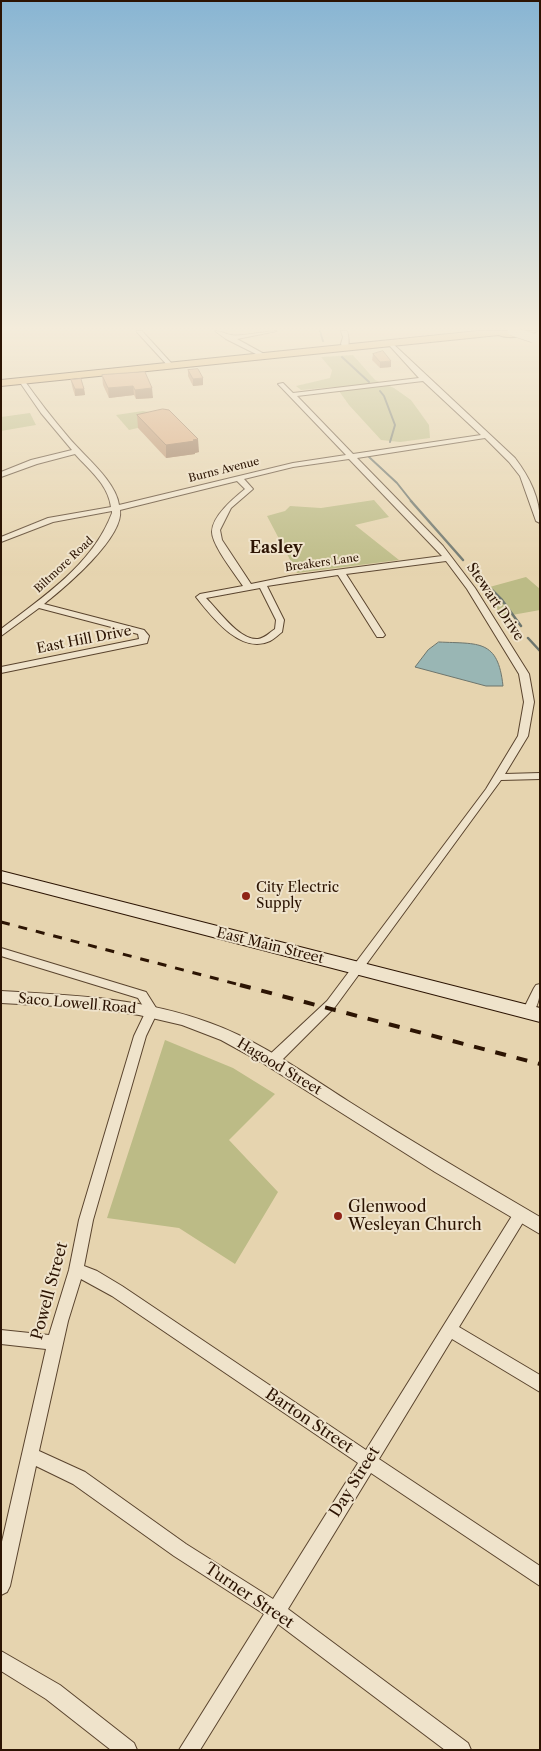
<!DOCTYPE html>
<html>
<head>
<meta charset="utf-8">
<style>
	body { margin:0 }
	#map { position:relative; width:541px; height:1751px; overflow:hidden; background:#e6d4af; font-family:"Libre Caslon Text",serif }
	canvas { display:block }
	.frame { position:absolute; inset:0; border:2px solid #2c1403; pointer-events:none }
</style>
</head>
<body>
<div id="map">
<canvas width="541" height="1751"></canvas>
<div class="frame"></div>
</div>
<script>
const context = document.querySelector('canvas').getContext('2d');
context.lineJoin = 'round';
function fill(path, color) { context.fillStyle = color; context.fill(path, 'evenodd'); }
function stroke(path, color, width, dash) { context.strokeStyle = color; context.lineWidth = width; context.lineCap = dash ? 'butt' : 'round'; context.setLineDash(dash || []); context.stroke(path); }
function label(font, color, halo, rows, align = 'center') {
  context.font = font + ' "Libre Caslon Text",serif'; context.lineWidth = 4; context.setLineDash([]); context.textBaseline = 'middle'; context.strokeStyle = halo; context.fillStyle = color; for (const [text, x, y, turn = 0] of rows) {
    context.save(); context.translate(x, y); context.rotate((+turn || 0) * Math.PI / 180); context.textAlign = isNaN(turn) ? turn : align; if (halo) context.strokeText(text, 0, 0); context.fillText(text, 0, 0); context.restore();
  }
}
fill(new Path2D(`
	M353,355l22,25 19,8 17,12 18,25 1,13 -30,4 -19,-2 -32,-35 -13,-18 -35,3 -5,-4 34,-8 2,-8 -11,-13z
	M143,411l6,1 10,11 -30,7 -13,-15z
	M30,413l6,12 -35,6v-14z
	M374,500l15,17 -34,8 44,35 -102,13 -30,-57 18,-5 5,-5 31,2z
	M526,577l14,12v21l-39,7 -15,-29z
	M165,1040l68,28 42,26 -46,46 49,52 -43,72 -56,-36 -72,-10z`), '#bcbb86');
const water = new Path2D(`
	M439,642c40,2 59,-3 64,44h-17l-71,-19 13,-17z`);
fill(water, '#99b6b4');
stroke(water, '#6d756d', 1);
stroke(new Path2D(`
	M320,331l3,10
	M342,357l27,25
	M380,391l4,5 11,29 -5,17
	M369,457l28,26 15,19`), '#6d756d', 2);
stroke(new Path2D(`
	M411,501l52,59
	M474,572l28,28 19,26
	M528,638l12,13`), '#6d756d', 2.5);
const minor = new Path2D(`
	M136,331h6l31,34v2h-4z
	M215,331c7,0 10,3 16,4 7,2 35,-4 46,-4l-40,8 29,16 1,1 -3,2 -38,-19z
	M341,331h6c2,5 2,14 1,18h-4l-3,-5 2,-7z
	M391,342l124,116c15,20 25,40 25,65l-4,-2 -16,-45 -11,-14 -24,-24 -128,20 86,88 32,42 54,86 5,28 -6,34 -23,38 35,-1v6l-39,1 -166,227 -58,58 -5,1 -5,-1 -1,-4 1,-4 60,-56 159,-212 32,-53 6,-34 -5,-28 -52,-85 -21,-28 -100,13 39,61 -2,2h-6l-39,-62 -71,11 17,34 -2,12c-4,3 -8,7 -12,9 -29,14 -58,-24 -74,-44l4,-3 43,-8c-8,-12 -31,-41 -31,-54 0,-16 22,-34 33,-43l-8,-8 -117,29c4,28 -56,78 -76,94l100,26 5,6 -2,7 -146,30v-6l138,-28 -1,-5 -99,-26 -38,28v-7c42,-32 92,-65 111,-116v-2l-59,11 -52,20v-5l47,-19 63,-11c-3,-23 -22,-37 -36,-53l-38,10 -36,13v-5l30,-12 41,-10 -31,-37 -22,-32 3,-2 2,1c14,20 29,39 45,58 15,18 47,43 50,67l174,-42 53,-8 -68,-71 5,-1 10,10 126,-15 -30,-33 -1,-1zM423,381l58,54 -128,19 -56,-58zM349,459l93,97 -152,20 -39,8 -29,-44 -2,-10 11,-22 22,-19 -9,-10 49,-12zM260,588l16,32 -1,9c-6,4 -10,9 -17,10 -18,2 -40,-29 -52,-41z
	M1,948l145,44 12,19 -12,25 -53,184 -9,46 13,5 25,15 244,164 149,-239 5,-2 5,2 2,4 -2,4 -66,108 81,48v17l-88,-53 -73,120 161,107v20l-169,-113 -83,136 180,134 3,7h-26l-167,-126 -78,126h-21l85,-136 -90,-58 -101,-72 -37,-18 -26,120 -3,6 -6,3v-49l45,-197 -45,-5v-14l48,5 20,-65 10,-50 55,-184 12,-25 -8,-13 -137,-42zM81,1279l31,17 246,167 -85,136 -87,-55 -101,-72 -46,-21 29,-130z
	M540,984c0,12 -1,20 -8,31h-8l-2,-3 12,-24 2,-3z
	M1,1651l59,34 74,58 3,7h-26l-65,-51 -45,-28z`);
const tertiary = new Path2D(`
	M1,991c71,4 142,7 209,32 50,18 94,50 138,78 63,40 127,78 192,116v17l-105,-62 -174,-110 -40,-22 -39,-15 -43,-10 -45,-7 -93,-5z`);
const secondary = new Path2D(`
	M1,871l539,137v14l-539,-140z`);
const trunk = new Path2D(`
	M478,331h59c-7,6 -30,8 -38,4l-498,51v-6z`);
stroke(minor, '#5a442e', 2);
stroke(tertiary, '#5a442e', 2);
stroke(secondary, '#2c1403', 2);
stroke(trunk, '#2c1403', 2);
fill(minor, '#efe3cb');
fill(tertiary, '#efe3cb');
fill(secondary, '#efe3cb');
fill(trunk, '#e3ba78');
stroke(new Path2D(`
	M1,922l243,64`), '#2c1403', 3, [9, 9]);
stroke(new Path2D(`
	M240,985l300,79`), '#2c1403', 4, [11, 11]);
const tertiaryBridge = new Path2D(`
	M512,331l21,7`);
stroke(tertiaryBridge, '#5a442e', 10, []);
stroke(tertiaryBridge, '#efe3cb', 9);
fill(new Path2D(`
	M373,354l18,13 -11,1 -8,-8z
	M188,370l15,15 -10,1 -5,-10z
	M145,372l8,26 -17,1 -2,-4 -25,3 -6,-13 -1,-10z
	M71,380l13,9 1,6 -10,1 -3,-10z
	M137,415l62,37 -4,1v1l-29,4 -28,-30z`), '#bb916e');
fill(new Path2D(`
	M391,361v6l-11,1v-6z
	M203,378v7l-10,1v-7z
	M133,386l1,9 -25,3 -1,-10z
	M152,388l1,10 -17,1 -1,-9z
	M75,389h9l1,6 -10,1z
	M198,439l1,13 -4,1v1l-29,4v-13z`), '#98765a');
const building = new Path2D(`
	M383,351l8,10 -11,1 -7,-8z
	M198,369l5,9 -10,1 -5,-9z
	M145,372l7,16 -17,2 -2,-4 -25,2 -6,-13z
	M81,379l3,10h-9l-4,-9z
	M163,409l6,1 29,29 -5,1 2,1 -29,4 -29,-30z`);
fill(building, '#d9a980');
stroke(building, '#98765a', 1);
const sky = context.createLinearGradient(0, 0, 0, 576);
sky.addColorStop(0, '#88b5d3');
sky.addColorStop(0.57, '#f4ecdb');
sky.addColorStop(1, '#f4ecdb00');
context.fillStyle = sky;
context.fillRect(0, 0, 541, 576);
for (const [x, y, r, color] of [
	[246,896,5,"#8f2418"],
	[338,1216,5,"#8f2418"]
]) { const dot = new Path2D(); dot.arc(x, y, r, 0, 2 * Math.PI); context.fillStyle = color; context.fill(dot); stroke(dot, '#efe3cb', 2); }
label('11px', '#2c1403', '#efe3cb', [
	["Burns Avenue",224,470,-14],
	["Breakers Lane",322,563,-8],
	["Biltmore Road",64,565,-43]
]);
label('14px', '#2c1403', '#efe3cb', [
	["Stewart Drive",495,602,56],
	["East Hill Drive",84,640,-11],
	["East Main Street",270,946,14],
	["Saco Lowell Road",77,1004,5],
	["Hagood Street",279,1067,31]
]);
label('14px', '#2c1403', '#efe3cb', [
	["City Electric",256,888],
	["Supply",256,904]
], 'left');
label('bold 16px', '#2c1403', '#efe3cb', [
	["Easley",276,548]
]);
label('16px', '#2c1403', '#efe3cb', [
	["Glenwood",348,1207],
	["Wesleyan Church",348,1225]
], 'left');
label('16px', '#2c1403', '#efe3cb', [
	["Powell Street",50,1291,-75],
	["Barton Street",309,1421,34],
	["Day Street",355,1482,-58],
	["Turner Street",249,1596,34]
]);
</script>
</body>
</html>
